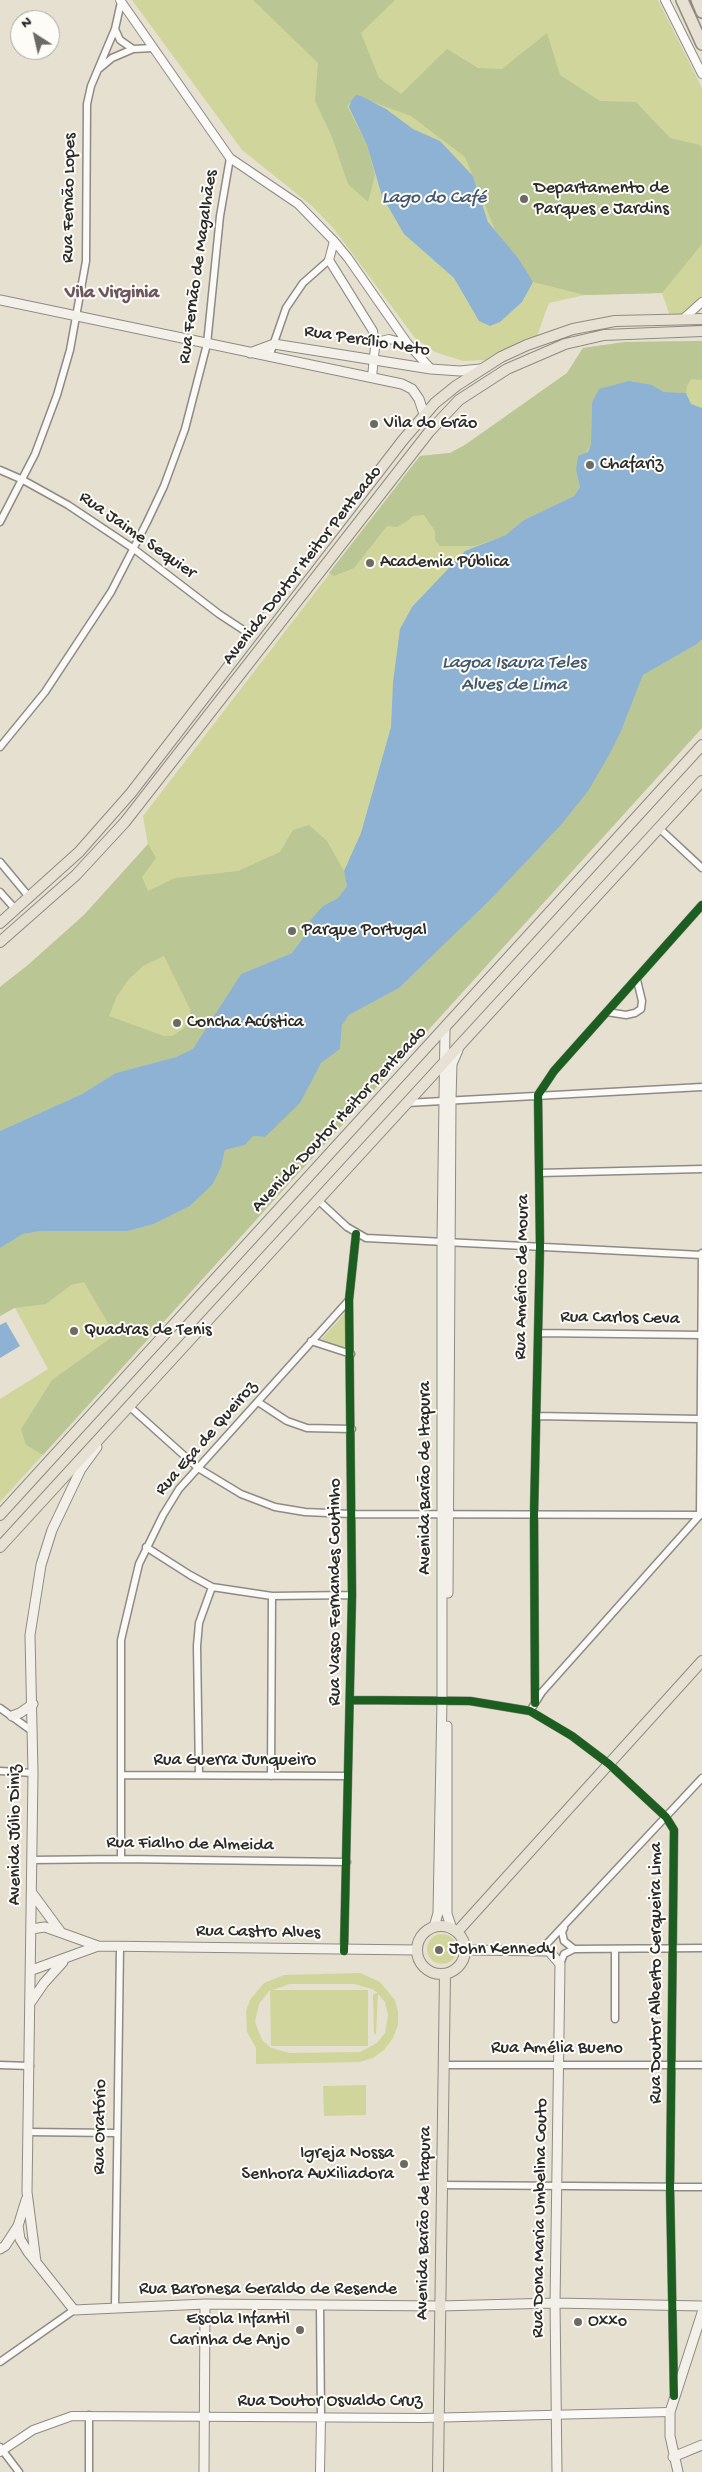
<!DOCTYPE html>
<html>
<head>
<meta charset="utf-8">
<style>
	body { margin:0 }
	#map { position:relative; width:702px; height:2472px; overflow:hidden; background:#e5e0d0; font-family:"Gochi Hand",sans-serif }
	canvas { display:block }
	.north { position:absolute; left:10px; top:10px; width:50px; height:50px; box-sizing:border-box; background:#fdfcf7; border:1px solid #a9a8a5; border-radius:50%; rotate:325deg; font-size:14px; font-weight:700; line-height:20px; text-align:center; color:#2b2b2b }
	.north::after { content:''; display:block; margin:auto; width:18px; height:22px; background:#6c6a65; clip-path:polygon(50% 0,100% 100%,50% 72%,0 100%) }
</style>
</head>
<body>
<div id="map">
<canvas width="702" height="2472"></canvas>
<div class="north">N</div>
</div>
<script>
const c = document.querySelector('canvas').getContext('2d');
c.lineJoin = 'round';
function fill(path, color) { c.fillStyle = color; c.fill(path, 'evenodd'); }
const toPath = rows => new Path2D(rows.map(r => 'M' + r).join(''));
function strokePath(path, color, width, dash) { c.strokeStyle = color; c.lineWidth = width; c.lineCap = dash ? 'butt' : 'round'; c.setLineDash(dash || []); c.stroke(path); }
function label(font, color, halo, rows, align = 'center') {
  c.font = font + ' "Gochi Hand",sans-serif'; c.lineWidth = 4; c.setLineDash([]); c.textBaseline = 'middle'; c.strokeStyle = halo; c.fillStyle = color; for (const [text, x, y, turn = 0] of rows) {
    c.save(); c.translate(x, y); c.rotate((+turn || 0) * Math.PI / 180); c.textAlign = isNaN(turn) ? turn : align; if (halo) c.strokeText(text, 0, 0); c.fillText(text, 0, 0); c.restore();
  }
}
fill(toPath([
	[132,0,658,0,702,88,702,298,682,316,670,316,662,293,585,295,549,303,537,336,485,360,463,361,435,352,415,338,334,229,312,206,242,150],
	[702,341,702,728,0,1502,0,1399,48,1369,15,1308,0,1316,0,987,28,965,84,915,148,845,143,816,420,456,450,453,465,445,567,373,583,348,625,342],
	[345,1313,346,1349,319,1342],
	'427 1949a15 15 0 1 1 30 0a15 15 0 1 1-30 0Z',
	[360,1973,380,1982,395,2000,398,2011,398,2025,393,2038,384,2050,373,2058,360,2062,256,2064,256,2048,247,2032,246,2011,250,2000,264,1983,284,1975],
	[290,1984,354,1984,372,1989,378,1993,373,1994,374,2034,376,2034,378,1994,385,2002,388,2015,385,2033,377,2043,360,2052,290,2053,271,2048,262,2040,255,2022,259,2004,270,1990,271,2046,368,2046,368,1990,272,1990],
	[366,2085,366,2115,324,2116,323,2086]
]), '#d0d69b');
fill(toPath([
	[253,0,395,0,361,33,379,78,401,94,447,49,478,68,502,69,547,33,560,75,600,101,636,102,670,138,700,145,702,149,702,244,662,293,585,295,533,282,495,230,465,157,411,116,356,96,347,106,367,145,375,175,368,202,348,184,332,137,315,101,318,63],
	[702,341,702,380,691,379,687,386,686,393,664,392,652,385,592,403,591,444,576,470,580,487,574,496,524,520,507,535,475,546,440,546,435,540,435,531,424,515,413,516,406,522,397,527,387,526,354,568,334,576,329,573,420,456,450,453,465,445,567,373,583,348,625,342],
	[702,639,702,728,43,1455,26,1445,21,1429,52,1380,115,1335,84,1282,71,1285,46,1304,14,1308,0,1316,0,1248,23,1234,41,1231,128,1231,154,1224,190,1206,213,1184,221,1167,225,1150,245,1145,253,1136,265,1137,321,1063,340,1049,342,1025,349,1015,399,988,490,900,560,826,621,731,643,675,697,644],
	[309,825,327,841,344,871,347,886,338,898,323,906,292,953,241,974,194,1049,176,1057,116,1073,82,1094,0,1131,0,987,28,965,84,915,148,844,156,858,142,877,148,891,175,878,238,871,280,852,293,830],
	[164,956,190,1009,191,1017,183,1029,172,1036,164,1036,109,1016,117,996,129,979,143,966]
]), '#bac694');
fill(toPath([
	[356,95,361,96,386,109,413,129,440,141,473,176,488,222,518,258,533,282,522,302,500,322,490,326,479,321,454,278,404,234,382,196,367,145,349,107,351,101],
	[629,381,652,385,664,392,686,393,691,404,702,408,702,639,697,644,643,675,621,731,609,755,588,791,560,826,490,900,399,988,349,1015,342,1025,340,1049,321,1063,300,1103,265,1137,253,1136,245,1145,225,1150,221,1167,213,1184,190,1206,154,1224,128,1231,41,1231,23,1234,0,1248,0,1131,82,1094,116,1073,176,1057,193,1049,241,974,292,953,304,936,305,927,323,906,338,898,347,886,344,871,361,833,391,727,393,682,400,629,412,607,465,551,506,535,524,520,574,496,580,487,576,470,578,456,588,452,591,444,592,403,599,389],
	[6,1322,20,1346,0,1358,0,1325]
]), '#8eb2d4');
const minor = toPath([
	[121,2,115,29,120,40,133,49,153,48],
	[100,68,112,58,133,49],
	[269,357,286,308,303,283,329,260],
	[0,470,23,480,68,505,134,549,219,614,251,635],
	[0,522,35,454,57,395,70,350,86,261,87,104,91,86,115,29],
	[0,747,45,692,111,592,147,522,164,486,185,429,207,344,220,216,230,158],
	[659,828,702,868],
	[0,862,30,898],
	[0,892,16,910],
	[607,1012,626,1015,635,1013,641,1009,642,1001,637,980],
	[406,1103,702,1087],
	[539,1173,702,1169],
	[319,1201,347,1227,366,1238,702,1255],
	[538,1333,701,1335],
	[311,1341,351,1354],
	[258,1402,287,1421,307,1428,352,1429],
	[130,1407,198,1468,241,1494,275,1507,305,1512,351,1514,702,1515],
	[536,1416,700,1419],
	[146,1547,190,1575,212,1587,272,1596,352,1595],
	[350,1700,470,1701,530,1711,572,1736,609,1764,666,1817,674,1830,670,2187,674,2395],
	[535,1703,534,1514,540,1246,538,1095,554,1071,702,905],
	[0,1708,32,1731],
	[530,1711,542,1692,700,1515,702,1253],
	[0,1771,33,1773],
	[121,1775,348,1776],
	[199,1775,197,1646,199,1623,212,1587],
	[271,1776,272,1596],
	[121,1859,121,1640,139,1564,163,1515,179,1489,349,1300],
	[32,1860,121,1859,347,1862],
	[564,1928,562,1932,564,1941,574,1949],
	[344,1951,352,1595,349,1300,356,1234],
	[540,1951,702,1778],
	[560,1964,564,1954,574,1949,702,1948],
	[615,2019,615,1949],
	[0,2065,30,2066],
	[443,2065,702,2065],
	[28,2132,115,2133],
	[441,2185,702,2187],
	[320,2305,321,2418],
	[115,2307,120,1947],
	[0,2362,74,2310],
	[0,2447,19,2472],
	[89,2472,89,2415]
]);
const tertiary = toPath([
	[120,0,230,158,298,204,334,241,348,258,408,344,431,369],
	[665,0,702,74],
	[334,241,329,260,373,331,375,347,372,377],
	[683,319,702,302],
	[375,347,381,341,389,339,408,344],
	[0,2452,33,2430,72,2416,422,2418,670,2412],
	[320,2472,321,2418]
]);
const secondary = toPath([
	[0,300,402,384,412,389,419,399,424,414],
	[250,353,274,344,431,369,460,371,480,369],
	[448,1593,451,1100,452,1064,458,1050],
	[12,1716,20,1713,33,1704],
	[447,1726,447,1914,452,1929],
	[32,1893,60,1931],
	[434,1927,438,1913,442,1700,442,1241,445,1028],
	[31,1929,45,1927,98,1946,417,1950],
	[465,1950,549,1951,560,1964,555,2303,557,2472],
	[32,1970,98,1946],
	[31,2002,44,1983,63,1962],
	[18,2226,20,2239,28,2252,74,2310,205,2304,440,2306,555,2303,702,2306],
	[0,2249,5,2246,18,2226,26,2200],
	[36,2262,27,2192,33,1773,30,1635,41,1565,52,1530,81,1469,97,1447],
	[673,2457,702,2445],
	[204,2472,205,2304],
	[678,2472,670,2436,670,2412,702,2313]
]);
const primary = toPath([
	[0,923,79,852,131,793,403,440,435,403,456,386,501,357,527,345,573,329,615,321,702,319],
	[0,942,76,875,125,822,429,432,459,400,507,369,565,344,604,335,702,331],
	[0,1515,702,745],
	[0,1547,702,781],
	'417 1950a24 24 0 1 1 48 0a24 24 0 1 1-48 0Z',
	[457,1932,702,1661],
	[438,2472,445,1974]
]);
const trunk = toPath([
	[682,0,702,44],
	[697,0,702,12]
]);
strokePath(minor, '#8e8b83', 9);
strokePath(tertiary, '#8e8b83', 10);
strokePath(secondary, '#8e8b83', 11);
strokePath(primary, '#8e8b83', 12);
strokePath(trunk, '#8e8b83', 14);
strokePath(minor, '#fbfaf8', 6);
strokePath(tertiary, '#fbfaf8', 8);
strokePath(secondary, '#f3f0ea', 9);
strokePath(primary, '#e7e1d4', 10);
strokePath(trunk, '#e7e1d4', 11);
strokePath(toPath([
	[350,1700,470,1701,530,1711,572,1736,609,1764,666,1817,674,1830,670,2187,674,2396],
	[535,1703,534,1514,540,1246,538,1095,554,1071,702,905],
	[344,1951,352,1595,349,1300,356,1234]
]), '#1b5e20', 8);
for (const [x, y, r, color] of [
	[524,199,5,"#6c6a65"],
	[374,424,5,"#6c6a65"],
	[590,465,5,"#6c6a65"],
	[370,563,5,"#6c6a65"],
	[292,931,5,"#6c6a65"],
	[177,1023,5,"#6c6a65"],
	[74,1331,5,"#6c6a65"],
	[439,1950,5,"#6c6a65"],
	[404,2164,5,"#6c6a65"],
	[578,2322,5,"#6c6a65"],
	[300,2330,5,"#6c6a65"]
]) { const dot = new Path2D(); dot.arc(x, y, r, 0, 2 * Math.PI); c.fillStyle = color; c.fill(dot); strokePath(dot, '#fdfcf7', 2); }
label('18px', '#2b2b2b', '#fdfcf7', [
	["Departamento de",534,189],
	["Parques e Jardins",534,210],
	["Vila do Grão",384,424],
	["Chafariz",600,465],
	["Academia Pública",380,563],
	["Parque Portugal",302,931],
	["Concha Acústica",187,1023],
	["Quadras de Tenis",84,1331],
	["John Kennedy",449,1950],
	["Igreja Nossa",394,2154,"right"],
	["Senhora Auxiliadora",394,2175,"right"],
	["Escola Infantil",290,2320,"right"],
	["Carinha de Anjo",290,2341,"right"],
	["Oxxo",588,2322]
], 'left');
label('18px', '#2b2b2b', '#fdfcf7', [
	["Rua Fernão Lopes",70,198,-89],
	["Rua Fernão de Magalhães",199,267,-82],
	["Rua Percílio Neto",367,342,9],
	["Rua Jaime Sequier",137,536,35],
	["Avenida Doutor Heitor Penteado",303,566,-52],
	["Avenida Doutor Heitor Penteado",340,1120,-47],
	["Rua Américo de Moura",523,1277,-89],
	["Rua Carlos Ceva",620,1319,1],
	["Rua Eça de Queiroz",207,1439,-49],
	["Avenida Barão de Itapura",426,1478,-90],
	["Rua Vasco Fernandes Coutinho",336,1592,-90],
	["Rua Guerra Junqueiro",235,1761],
	["Avenida Júlio Diniz",16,1835,-90],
	["Rua Fialho de Almeida",190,1845,1],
	["Rua Castro Alves",258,1933,1],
	["Rua Doutor Alberto Cerqueira Lima",657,1973,-90],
	["Rua Amélia Bueno",557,2049],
	["Rua Oratório",101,2127,-89],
	["Rua Dona Maria Umbelina Couto",541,2218,-89],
	["Avenida Barão de Itapura",425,2223,-89],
	["Rua Baronesa Geraldo de Resende",268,2290],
	["Rua Doutor Osvaldo Cruz",330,2402]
]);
label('italic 19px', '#43596f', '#fdfcf7', [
	["Lago do Café",434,199],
	["Lagoa Isaura Teles",514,664],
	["Alves de Lima",514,686]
]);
label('bold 19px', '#6d565e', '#fdfcf7', [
	["Vila Virginia",112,294]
]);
</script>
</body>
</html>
